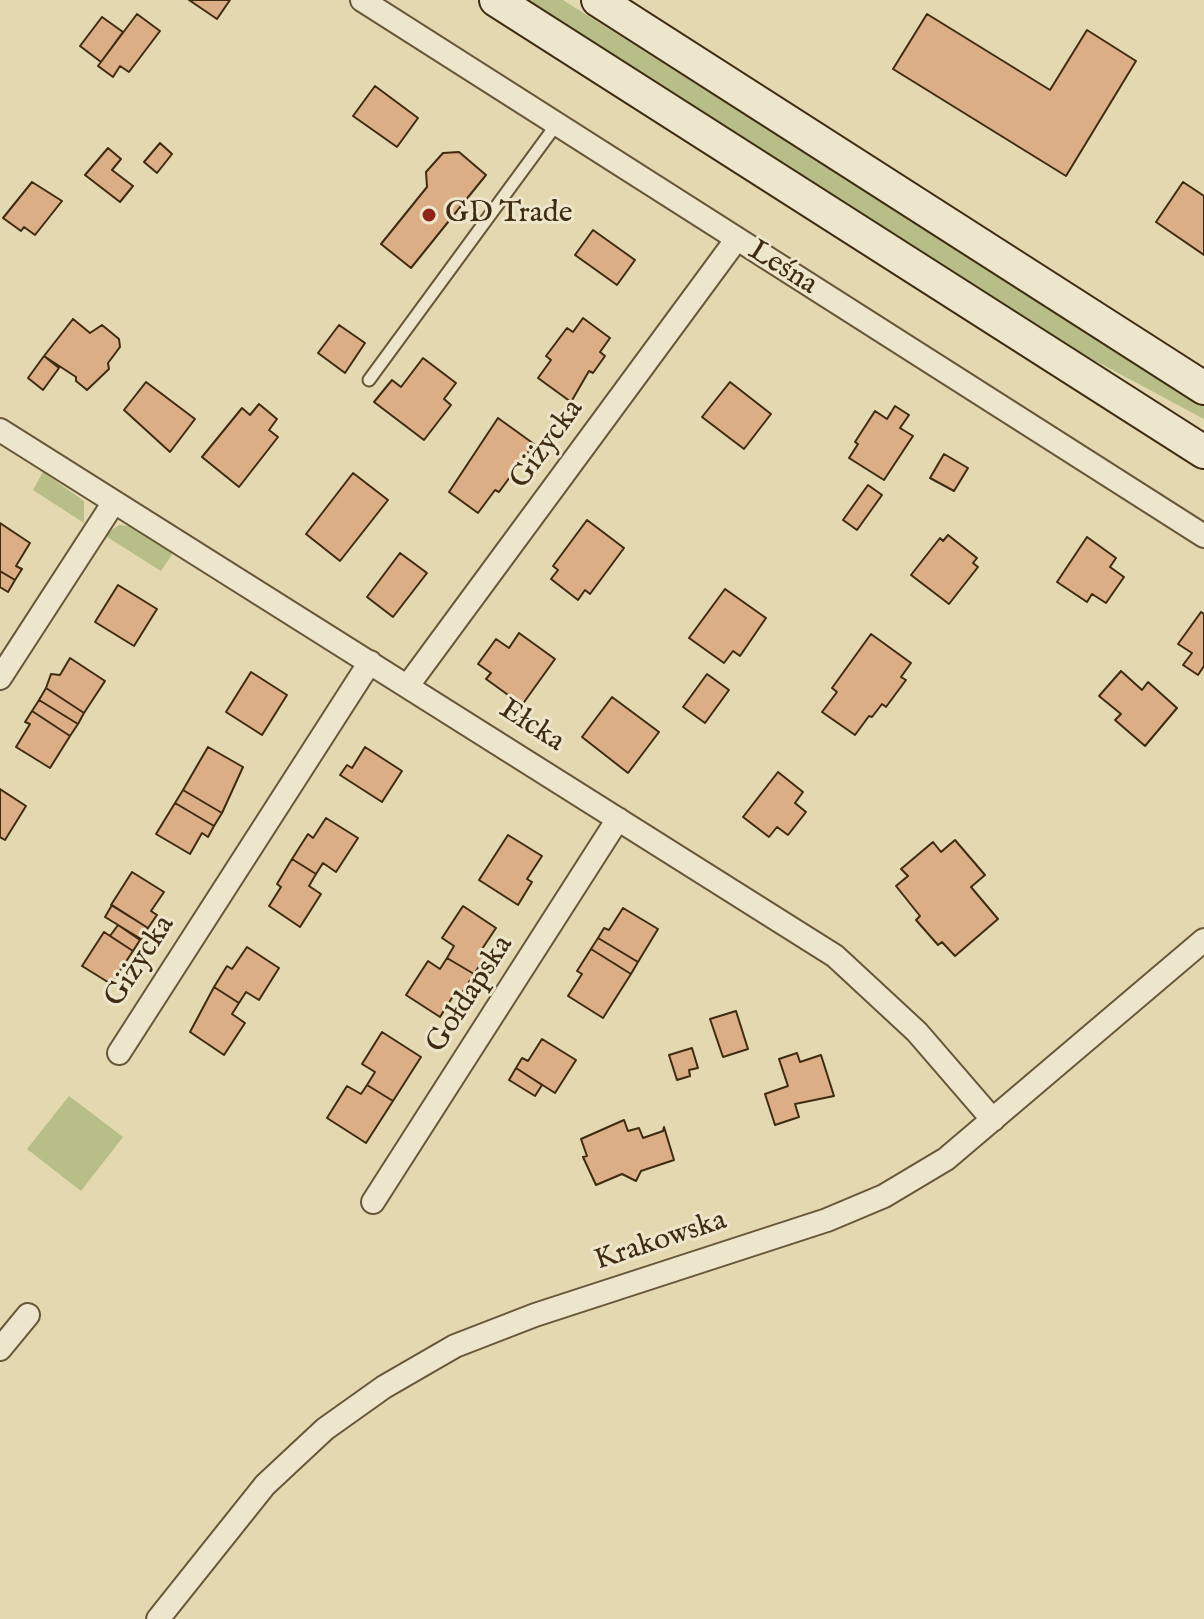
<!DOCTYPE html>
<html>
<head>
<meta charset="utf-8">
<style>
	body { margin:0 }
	canvas { display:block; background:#e4d8b0 }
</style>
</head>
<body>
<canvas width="1204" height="1619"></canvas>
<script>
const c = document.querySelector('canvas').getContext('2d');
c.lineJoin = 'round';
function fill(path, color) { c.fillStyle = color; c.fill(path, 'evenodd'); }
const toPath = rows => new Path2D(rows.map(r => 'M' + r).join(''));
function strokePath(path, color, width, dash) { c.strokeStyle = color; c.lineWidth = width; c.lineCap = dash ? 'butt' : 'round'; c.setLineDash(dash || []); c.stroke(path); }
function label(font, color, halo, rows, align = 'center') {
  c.font = font + ' "IM FELL English",serif'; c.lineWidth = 6; c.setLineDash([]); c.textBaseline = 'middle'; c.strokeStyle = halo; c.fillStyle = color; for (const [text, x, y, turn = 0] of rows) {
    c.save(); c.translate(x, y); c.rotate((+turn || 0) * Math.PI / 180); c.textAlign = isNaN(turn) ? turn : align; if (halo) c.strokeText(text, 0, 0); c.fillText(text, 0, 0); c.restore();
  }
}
fill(toPath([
	[521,0,563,0,1204,406,1204,419,1034,328],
	[43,472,84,501,84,523,33,490],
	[119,525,129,526,173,553,161,571,104,535],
	[69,1096,123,1137,81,1191,27,1149]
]), '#b7be88');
const building = toPath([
	[189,0,230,0,217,19,189,0],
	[137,14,160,31,129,72,120,66,113,77,98,66,137,14],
	[927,14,1050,90,1087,30,1136,61,1066,176,893,69,927,14],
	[102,17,123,32,101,62,80,46,102,17],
	[375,86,418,118,397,147,353,116,375,86],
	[160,143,172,154,157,173,144,162,160,143],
	[108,148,121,159,112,170,133,186,120,202,85,175,108,148],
	[459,152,486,175,411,268,381,244,427,187,426,172,443,153,459,152],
	[32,182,62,201,35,235,24,227,21,231,3,218,32,182],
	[1183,182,1204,196,1204,255,1156,222,1183,182],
	[593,230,635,260,617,285,575,255,593,230],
	[583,318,610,338,600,352,605,356,593,373,589,371,571,402,538,378,551,360,546,356,567,328,573,332,583,318],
	[73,319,90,333,102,325,119,339,120,347,108,363,109,369,87,390,76,381,76,377,44,356,73,319],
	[339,325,365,343,345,373,318,353,339,325],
	[44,356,59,368,43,390,28,378,44,356],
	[423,358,456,383,444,399,451,405,424,440,374,402,392,380,401,387,423,358],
	[146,382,195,419,170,452,124,410,146,382],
	[730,382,771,414,744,449,702,417,730,382],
	[259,404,277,419,269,430,278,437,239,487,202,457,242,408,250,415,259,404],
	[895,406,909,415,900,428,913,436,884,480,849,458,858,444,855,442,875,411,887,419,895,406],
	[498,418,534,444,499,492,495,490,478,513,449,492,498,418],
	[944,454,968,468,954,491,930,478,944,454],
	[353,473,388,500,340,561,306,534,353,473],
	[868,485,882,495,857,530,843,520,868,485],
	[587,520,624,548,590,594,585,590,578,600,551,579,558,570,553,566,587,520],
	[0,523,30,543,16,566,22,569,15,580,0,571,0,523],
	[948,535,977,558,973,563,978,567,949,604,911,575,940,538,943,541,948,535],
	[1087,537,1116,558,1110,567,1124,577,1106,603,1092,594,1087,602,1057,582,1087,537],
	[400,553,427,573,393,617,367,597,400,553],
	[0,571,15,580,8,592,0,587,0,571],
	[118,585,157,609,134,646,95,622,118,585],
	[725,589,766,618,740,656,733,651,724,663,689,638,725,589],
	[1201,612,1204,614,1204,666,1198,675,1183,665,1192,653,1178,644,1201,612],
	[519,633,555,659,522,705,486,679,491,673,478,664,496,639,509,648,519,633],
	[871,634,911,663,901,677,906,680,886,707,882,704,872,717,869,716,855,735,822,712,837,692,832,688,871,634],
	[70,658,105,681,84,713,46,688,51,674,60,675,70,658],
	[1121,671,1142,690,1148,682,1177,708,1145,746,1115,720,1121,714,1099,696,1121,671],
	[251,672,287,695,262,735,226,712,251,672],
	[707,674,729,690,705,723,683,707,707,674],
	[46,688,84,713,78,724,39,700,46,688],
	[612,697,659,732,628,773,582,737,612,697],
	[39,700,78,724,70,736,32,711,39,700],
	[32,711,70,736,50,768,16,747,30,724,25,722,32,711],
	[208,747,243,767,222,813,183,790,208,747],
	[365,747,402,771,382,802,340,775,347,765,352,768,365,747],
	[778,772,803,792,795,803,806,812,788,835,777,827,769,837,743,817,778,772],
	[0,789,26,806,5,840,0,837,0,789],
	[183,790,222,813,214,826,175,803,183,790],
	[175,803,214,826,208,837,202,833,190,854,156,834,175,803],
	[326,818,358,838,336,872,323,863,316,874,292,859,308,834,313,838,326,818],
	[508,835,542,856,527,879,532,882,518,905,479,880,508,835],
	[955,840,985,875,971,887,998,919,955,956,942,942,938,945,916,920,920,916,896,886,908,876,901,869,933,842,941,852,955,840],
	[292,859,316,874,309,886,321,894,300,927,269,906,281,887,277,884,292,859],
	[132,872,164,892,151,911,157,915,148,928,111,905,132,872],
	[112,905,148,928,141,939,105,917,112,905],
	[463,906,496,928,482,949,488,953,474,974,447,958,454,946,442,938,463,906],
	[623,908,658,929,638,962,598,938,604,928,609,930,623,908],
	[118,925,140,940,133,951,110,936,118,925],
	[104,932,133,951,111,984,82,966,104,932],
	[598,938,638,962,631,974,591,949,598,938],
	[247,947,279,968,259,1000,246,992,239,1003,214,987,227,966,232,969,247,947],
	[591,949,631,974,603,1018,568,996,582,974,577,971,591,949],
	[447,958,474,974,460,996,455,993,440,1017,406,995,428,961,440,969,447,958],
	[214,987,239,1003,232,1014,245,1023,224,1055,190,1032,214,987],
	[736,1011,748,1049,723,1057,710,1019,736,1011],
	[382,1032,421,1057,393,1101,367,1085,375,1072,362,1064,382,1032],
	[542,1039,576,1060,555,1093,516,1068,522,1058,528,1061,542,1039],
	[692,1048,698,1068,689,1070,690,1076,677,1080,669,1055,692,1048],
	[797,1053,800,1062,821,1055,834,1096,795,1104,799,1117,775,1125,765,1094,788,1086,779,1059,797,1053],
	[516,1068,542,1085,535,1096,509,1080,516,1068],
	[367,1085,393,1101,366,1143,327,1118,347,1086,361,1094,367,1085],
	[624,1120,628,1131,639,1128,643,1138,663,1131,664,1127,674,1160,641,1171,636,1181,622,1174,596,1185,583,1157,587,1156,581,1139,624,1120]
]);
fill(building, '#dcae86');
strokePath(building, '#3e2b11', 2);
const service = toPath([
	[369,380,556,125]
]);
const minor = toPath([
	[362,0,1204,536],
	[0,430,835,956,917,1032,993,1120],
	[0,678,114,502],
	[409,684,736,240],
	[119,1053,370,662],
	[373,1202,618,819],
	[0,1349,28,1315],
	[158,1619,265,1485,325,1429,384,1387,455,1346,535,1315,827,1220,884,1196,946,1159,1204,940]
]);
const secondary = toPath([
	[496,0,1204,452],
	[598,0,1204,388]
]);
strokePath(service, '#685639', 15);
strokePath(minor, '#685639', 26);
strokePath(secondary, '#3e2b11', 36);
strokePath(service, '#ede6cc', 11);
strokePath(minor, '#ede6cc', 22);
strokePath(secondary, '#ede6cc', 32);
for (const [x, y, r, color] of [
	[429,215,8,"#8f2418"]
]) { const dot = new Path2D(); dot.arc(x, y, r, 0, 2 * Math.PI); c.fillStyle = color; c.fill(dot); strokePath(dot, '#ede6cc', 3); }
label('30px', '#3e2b11', '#ede6cc', [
	["GD Trade",445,215]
], 'left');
label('30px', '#3e2b11', '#ede6cc', [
	["Leśna",782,269,32],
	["Giżycka",548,445,-54],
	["Ełcka",531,727,33],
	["Giżycka",141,962,-57],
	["Gołdapska",471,995,-57],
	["Krakowska",661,1242,-18]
]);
</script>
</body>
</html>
